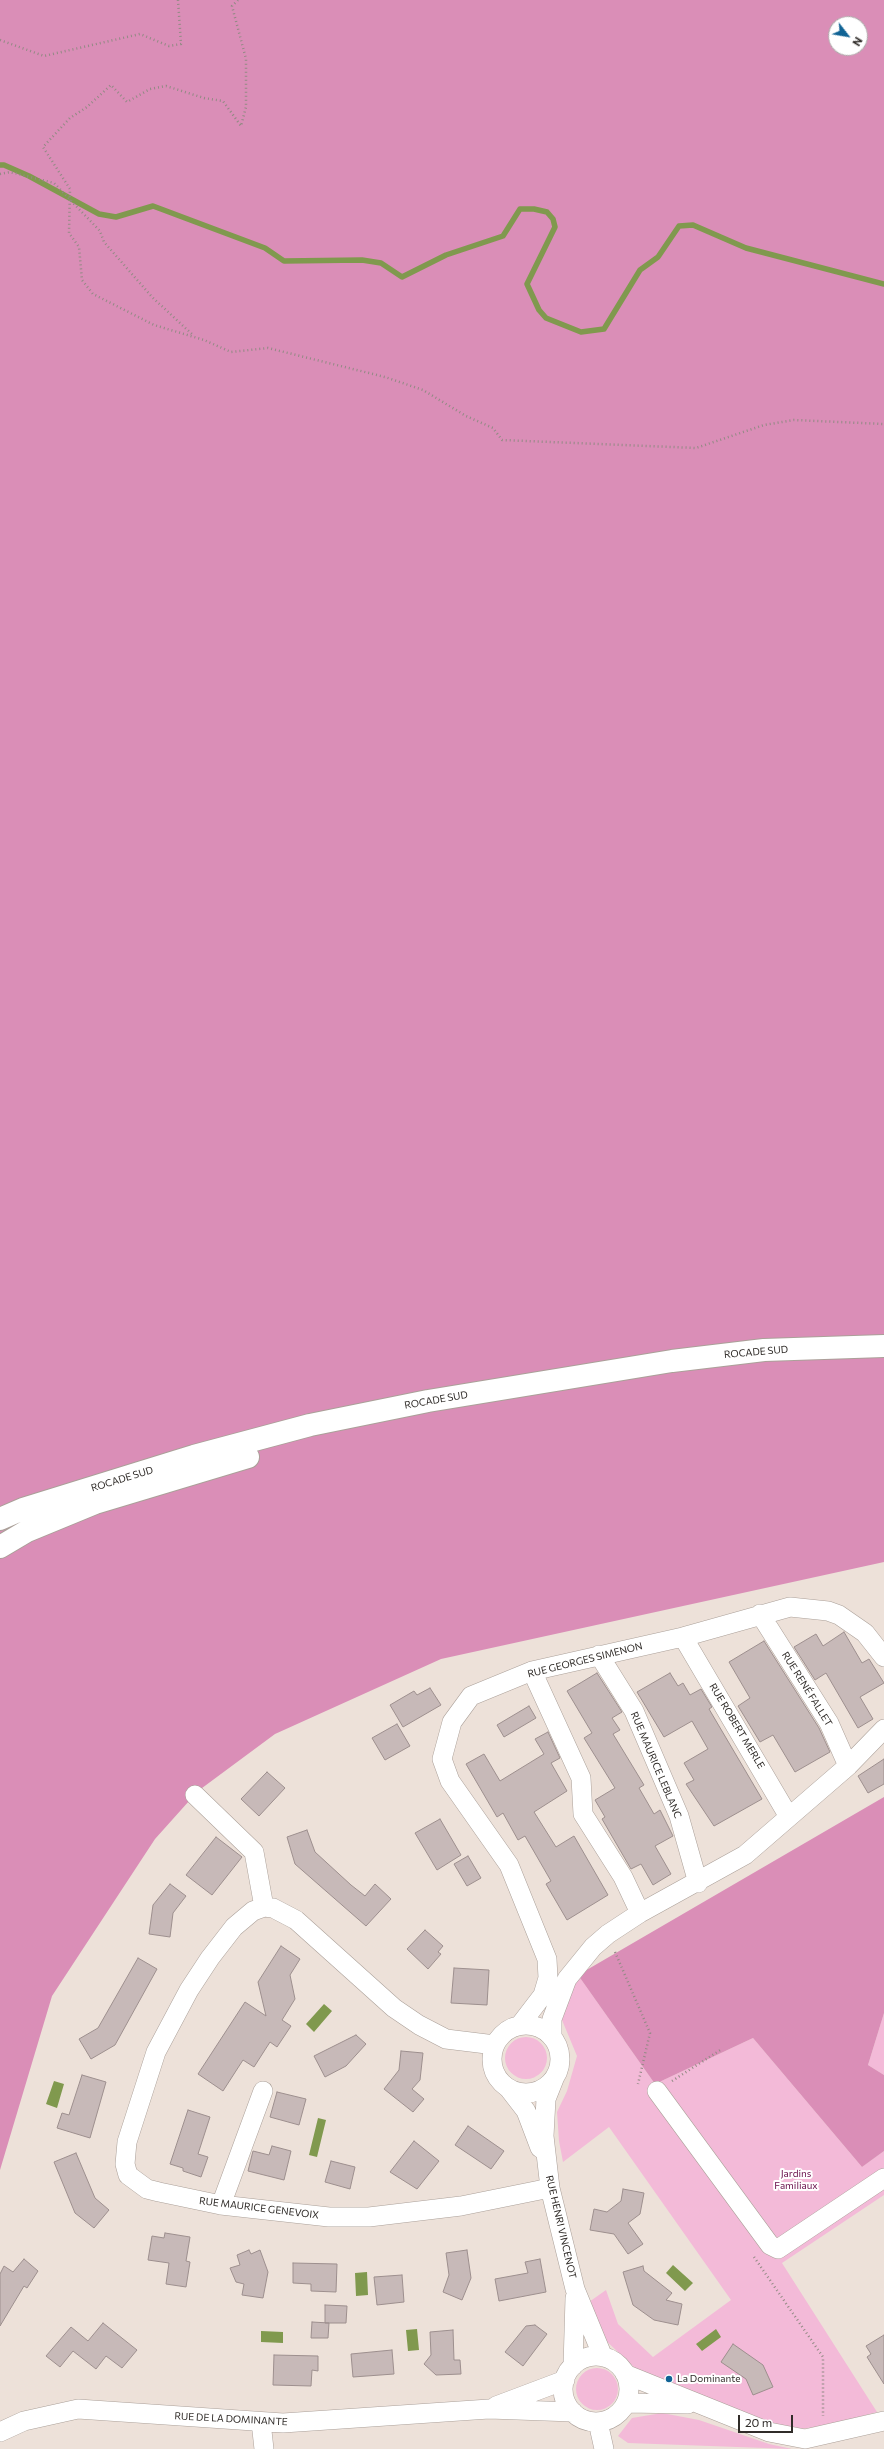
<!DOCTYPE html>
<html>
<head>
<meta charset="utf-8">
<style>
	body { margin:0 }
	#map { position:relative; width:884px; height:2449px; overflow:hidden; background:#ede1d9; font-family:Commissioner,sans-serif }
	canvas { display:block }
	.north { position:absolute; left:828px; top:16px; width:40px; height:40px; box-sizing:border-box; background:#fff; border:1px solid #acaba9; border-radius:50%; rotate:121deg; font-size:11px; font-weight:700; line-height:16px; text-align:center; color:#302c29 }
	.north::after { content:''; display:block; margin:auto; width:14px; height:18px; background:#106395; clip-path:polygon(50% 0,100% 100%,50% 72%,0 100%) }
	.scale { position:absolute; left:738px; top:2415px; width:55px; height:18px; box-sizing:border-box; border:2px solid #302c29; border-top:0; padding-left:5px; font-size:12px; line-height:14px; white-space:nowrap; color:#302c29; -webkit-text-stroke:3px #fff; paint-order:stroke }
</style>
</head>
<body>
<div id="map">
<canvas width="884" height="2449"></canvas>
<div class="north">N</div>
<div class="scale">20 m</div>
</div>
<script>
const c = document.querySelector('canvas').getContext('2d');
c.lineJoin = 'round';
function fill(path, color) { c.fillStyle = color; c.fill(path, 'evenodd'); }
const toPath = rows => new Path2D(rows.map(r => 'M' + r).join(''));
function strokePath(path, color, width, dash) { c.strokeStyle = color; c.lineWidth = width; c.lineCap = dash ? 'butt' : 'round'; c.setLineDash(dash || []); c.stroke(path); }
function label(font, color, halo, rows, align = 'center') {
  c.font = font + ' Commissioner,sans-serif'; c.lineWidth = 4; c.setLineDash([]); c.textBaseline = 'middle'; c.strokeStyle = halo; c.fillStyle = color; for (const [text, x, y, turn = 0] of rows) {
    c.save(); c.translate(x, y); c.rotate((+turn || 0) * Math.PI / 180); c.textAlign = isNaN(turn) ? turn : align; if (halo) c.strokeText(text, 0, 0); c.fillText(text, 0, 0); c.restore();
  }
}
fill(toPath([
	[578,1975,655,2084,753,2038,862,2167,884,2151,884,2195,782,2263,877,2412,829,2425,800,2429,764,2422,636,2369,601,2336,589,2302,606,2290,618,2324,653,2357,731,2300,609,2127,563,2162,559,2141,557,2112,567,2091,577,2056,562,2020],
	[884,2013,884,2075,868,2065],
	'505 2058a21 21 0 1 1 42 0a21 21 0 1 1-42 0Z',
	'576 2389a21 21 0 1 1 42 0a21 21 0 1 1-42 0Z',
	[662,2413,699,2420,769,2444,792,2449,628,2443,618,2436,632,2418]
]), '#f3bad8');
fill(toPath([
	[0,0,884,0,884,1562,441,1659,275,1734,198,1791,155,1839,52,1996,0,2170],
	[836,24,860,24,860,48,836,48],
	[884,1797,884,2013,868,2065,884,2075,884,2151,862,2167,753,2038,655,2084,578,1975]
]), '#da8eb7');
fill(toPath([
	[324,2004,332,2011,314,2032,306,2024],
	[54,2081,64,2084,57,2108,46,2104],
	[318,2118,326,2120,317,2157,309,2155],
	[673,2265,693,2283,685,2291,666,2273],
	[367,2272,368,2295,356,2296,355,2273],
	[417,2329,419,2350,408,2351,406,2330],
	[716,2329,721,2337,702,2351,696,2344],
	[261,2331,283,2332,283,2343,261,2342]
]), '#80994e');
strokePath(toPath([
	[0,165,4,165,29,176,99,214,116,217,153,206,265,248,284,261,362,260,381,263,402,277,446,255,503,236,520,209,534,209,547,212,553,219,555,227,527,284,539,310,546,318,581,332,604,329,640,270,658,257,679,226,693,225,746,248,884,284]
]), '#80994e', 5.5);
const building = toPath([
	[844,1632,862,1663,869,1659,884,1683,860,1697,873,1719,858,1728,826,1673,815,1680,794,1647,816,1634,823,1646,844,1632],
	[764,1641,819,1728,830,1752,795,1772,773,1735,760,1742,738,1706,750,1698,729,1662,764,1641],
	[597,1673,622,1712,612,1718,620,1730,613,1734,644,1785,639,1788,654,1814,660,1810,673,1836,655,1846,671,1874,653,1885,641,1864,631,1869,602,1819,605,1817,595,1800,615,1788,584,1738,592,1733,567,1691,597,1673],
	[670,1673,678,1686,683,1683,690,1695,701,1689,712,1707,709,1709,762,1799,714,1826,686,1784,694,1780,684,1763,708,1749,692,1721,664,1737,637,1692,670,1673],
	[430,1688,441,1705,403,1727,390,1705,414,1691,417,1695,430,1688],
	[529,1706,536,1718,504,1737,497,1725,529,1706],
	[397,1724,410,1746,385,1760,372,1738,397,1724],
	[548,1732,560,1758,551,1763,567,1791,534,1812,556,1847,574,1836,608,1895,567,1920,546,1884,551,1881,525,1836,518,1840,503,1813,497,1817,466,1764,484,1754,500,1781,544,1754,535,1739,548,1732],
	[884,1759,884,1784,868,1793,858,1776,884,1759],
	[267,1772,285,1788,259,1816,241,1799,267,1772],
	[440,1819,461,1855,437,1870,415,1833,440,1819],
	[307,1830,315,1852,351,1885,365,1896,375,1884,391,1899,366,1926,295,1864,287,1837,307,1830],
	[216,1837,242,1857,212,1895,186,1875,216,1837],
	[468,1856,481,1878,467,1886,454,1864,468,1856],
	[170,1884,186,1896,173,1913,170,1937,149,1934,153,1905,170,1884],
	[425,1930,443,1946,438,1952,441,1954,428,1969,407,1949,425,1930],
	[281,1946,300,1959,290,1975,295,1999,282,2020,291,2026,277,2047,270,2042,254,2067,243,2060,223,2091,198,2074,245,2002,266,2016,258,1982,281,1946],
	[138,1958,157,1969,115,2045,91,2059,79,2039,98,2028,138,1958],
	[454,1968,489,1970,487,2005,451,2003,454,1968],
	[356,2035,366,2044,346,2066,325,2077,314,2056,356,2035],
	[401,2051,423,2053,420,2080,412,2089,424,2099,413,2112,384,2089,399,2070,401,2051],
	[82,2075,106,2082,90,2138,57,2128,62,2113,69,2115,82,2075],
	[277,2092,306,2099,299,2125,270,2117,277,2092],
	[188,2110,210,2117,198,2154,208,2157,201,2177,183,2171,183,2168,170,2164,188,2110],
	[468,2126,504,2151,491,2169,455,2145,468,2126],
	[414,2141,439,2161,417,2189,390,2172,414,2141],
	[272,2146,291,2151,284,2180,248,2171,253,2151,269,2155,272,2146],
	[76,2153,95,2198,109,2210,94,2228,75,2213,54,2162,76,2153],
	[331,2161,355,2167,350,2189,325,2182,331,2161],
	[623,2189,644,2193,640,2214,628,2223,643,2244,628,2254,614,2234,590,2230,594,2209,607,2212,621,2201,623,2189],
	[165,2233,190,2237,186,2261,190,2262,186,2287,166,2284,169,2263,148,2260,152,2236,164,2238,165,2233],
	[249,2250,251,2254,260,2250,268,2272,263,2298,242,2295,244,2284,236,2282,230,2268,240,2265,237,2255,249,2250],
	[467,2250,471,2278,462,2300,443,2292,449,2275,446,2253,467,2250],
	[24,2259,38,2271,27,2288,24,2286,0,2326,0,2274,4,2266,13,2272,24,2259],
	[540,2259,546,2292,499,2301,495,2279,528,2273,525,2262,540,2259],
	[293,2263,337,2264,336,2292,311,2291,311,2284,293,2283,293,2263],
	[643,2266,644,2271,672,2293,666,2300,682,2304,678,2325,654,2320,633,2305,623,2272,643,2266],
	[402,2275,404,2302,377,2305,374,2277,402,2275],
	[325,2305,347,2306,346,2323,325,2323,325,2305],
	[312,2322,329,2323,328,2338,311,2338,312,2322],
	[103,2323,137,2350,122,2368,106,2356,96,2369,73,2351,60,2367,46,2356,71,2327,88,2341,103,2323],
	[535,2325,547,2334,523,2366,505,2352,526,2326,535,2325],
	[453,2330,454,2360,460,2360,461,2374,436,2375,424,2364,431,2355,430,2332,453,2330],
	[884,2335,884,2384,867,2357,871,2354,866,2346,884,2335],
	[733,2344,763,2365,773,2387,753,2395,746,2379,721,2362,733,2344],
	[392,2350,394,2374,353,2377,351,2354,392,2350],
	[274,2355,318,2356,318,2371,312,2370,311,2386,273,2385,274,2355]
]);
fill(building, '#c7b9b8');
strokePath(building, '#9d8f8e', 1);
const minor = toPath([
	[760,1614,829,1723,848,1766],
	[683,1637,789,1817],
	[599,1655,634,1711,679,1816,698,1883],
	[532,1671,581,1778,583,1814,623,1877,640,1913],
	[195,1795,254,1852,264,1907],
	'492 2059a34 34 0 1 1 68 0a34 34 0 1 1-68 0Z',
	[520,2025,543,1995,548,1978,547,1959,509,1865,450,1781,442,1759,452,1722,471,1696,532,1671,683,1637,790,1607,828,1611,839,1615,865,1633,884,1657],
	[552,2036,552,2019,567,1979,593,1947,608,1934,640,1913,745,1855,848,1766,884,1729],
	[495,2045,446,2039,419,2025,394,2008,296,1920,273,1908,264,1907,253,1911,234,1927,210,1958,189,1990,156,2052,127,2142,125,2164,128,2175,147,2189,159,2192,221,2205,329,2217,369,2217,461,2206,550,2188],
	[554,2079,546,2099,544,2136,550,2188,575,2289,603,2357],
	[509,2089,526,2111,540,2148],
	[657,2091,770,2245,778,2249,884,2178],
	[221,2205,263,2091],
	'563 2389a33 33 0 1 1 66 0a33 33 0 1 1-66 0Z',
	[573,2366,575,2298],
	[625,2374,769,2432,805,2439,884,2421],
	[626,2403,688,2404],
	[496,2406,565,2380],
	[261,2422,264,2449],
	[598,2422,604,2449],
	[0,2432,24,2421,78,2409,283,2423,489,2409,573,2412]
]);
const major = toPath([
	[0,1519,23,1509,194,1456,310,1425,428,1401,672,1361,764,1350,884,1346],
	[0,1547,27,1531,95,1503,248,1457]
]);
strokePath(minor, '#aba099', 20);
strokePath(major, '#aba099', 24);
strokePath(toPath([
	[238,0,232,6,246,59,246,107,241,126,223,101,204,98,166,86,150,89,127,102,111,85,87,107,70,118,43,147,70,189,69,233,79,247,82,280,93,294,154,325,204,340,231,352,268,348,385,377,423,390,466,416,493,428,502,440,696,448,764,425,794,420,884,424],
	[0,40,44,56,140,34,169,46,181,44,178,0],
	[0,174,10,172,54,183,100,231,104,242,152,297,194,336],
	[615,1952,650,2033,638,2084],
	[672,2081,722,2049],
	[754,2257,823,2357,823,2416]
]), '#928a84', 2.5, [1, 3]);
strokePath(minor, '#fff', 19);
strokePath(major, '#fff', 22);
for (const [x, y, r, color] of [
	[669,2379,4,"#106395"]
]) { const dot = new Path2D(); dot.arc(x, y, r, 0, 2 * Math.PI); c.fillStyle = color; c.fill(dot); strokePath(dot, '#fff', 1.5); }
label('10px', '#302c29', '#fff', [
	["ROCADE SUD",756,1352,-5],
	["ROCADE SUD",436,1400,-10],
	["ROCADE SUD",122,1479,-17],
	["RUE GEORGES SIMENON",585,1660,-14],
	["RUE RENÉ FALLET",807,1689,58],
	["RUE ROBERT MERLE",737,1726,59],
	["RUE MAURICE LEBLANC",656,1765,67],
	["RUE MAURICE GENEVOIX",259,2208,7],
	["RUE HENRI VINCENOT",561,2227,77],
	["RUE DE LA DOMINANTE",231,2419,3]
]);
label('10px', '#670d49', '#fff', [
	["Jardins",796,2174],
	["Familiaux",796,2186]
]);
label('10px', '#302c29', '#fff', [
	["La Dominante",677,2379]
], 'left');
</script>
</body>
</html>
